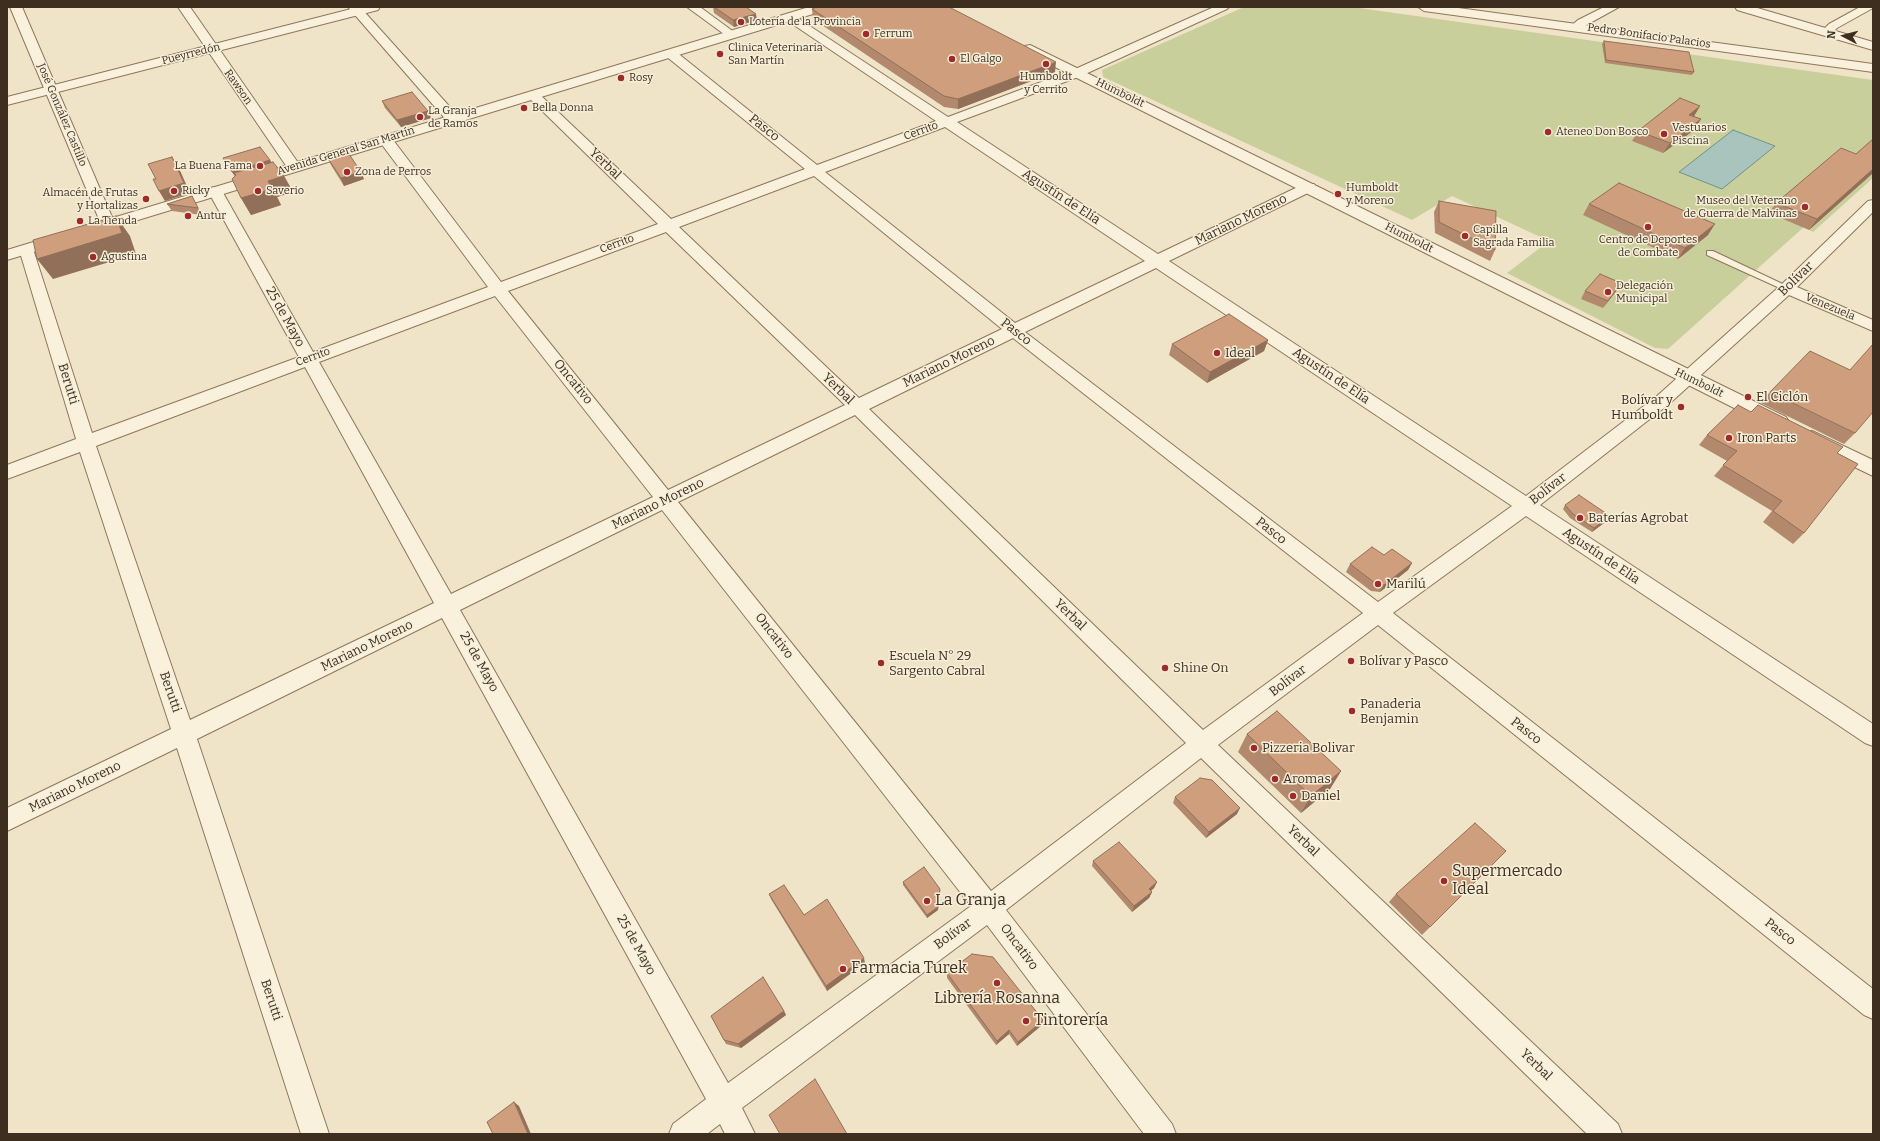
<!DOCTYPE html>
<html>
<head>
<meta charset="utf-8">
<style>
	body { margin:0 }
	#map { position:relative; width:1880px; height:1141px; overflow:hidden; background:#f0e4c8; font-family:Bitter,serif }
	canvas { display:block }
	.frame { position:absolute; inset:0; border:8px solid #3d2e20; pointer-events:none }
	.north { position:absolute; left:1824px; top:16px; width:40px; height:40px; -webkit-text-stroke:3px #f7eed8; paint-order:stroke; rotate:276deg; font-size:11px; font-weight:700; line-height:16px; text-align:center; color:#3d2e20 }
	.north::after { content:''; display:block; margin:auto; width:14px; height:18px; background:#3d2e20; clip-path:polygon(50% 0,100% 100%,50% 72%,0 100%) }
</style>
</head>
<body>
<div id="map">
<canvas width="1880" height="1141"></canvas>
<div class="frame"></div>
<div class="north">N</div>
</div>
<script>
const c = document.querySelector('canvas').getContext('2d');
c.lineJoin = 'round';
function fill(path, color) { c.fillStyle = color; c.fill(path, 'evenodd'); }
const toPath = rows => new Path2D(rows.map(r => 'M' + r).join(''));
function strokePath(path, color, width, dash) { c.strokeStyle = color; c.lineWidth = width; c.lineCap = dash ? 'butt' : 'round'; c.setLineDash(dash || []); c.stroke(path); }
function label(font, color, halo, rows, align = 'center') {
  c.font = font + ' Bitter,serif'; c.lineWidth = 3; c.setLineDash([]); c.textBaseline = 'middle'; c.strokeStyle = halo; c.fillStyle = color; for (const [text, x, y, turn = 0] of rows) {
    c.save(); c.translate(x, y); c.rotate((+turn || 0) * Math.PI / 180); c.textAlign = isNaN(turn) ? turn : align; if (halo) c.strokeText(text, 0, 0); c.fillText(text, 0, 0); c.restore();
  }
}
fill(toPath([
	[1244,7,1352,7,1873,80,1873,178,1813,232,1804,227,1668,349,1655,348,1507,273,1549,241,1452,196,1412,220,1103,77,1102,70]
]), '#c9cf9b');
const water = toPath([
	[1733,130,1775,146,1722,189,1679,172,1733,130]
]);
fill(water, '#a9c4bc');
strokePath(water, '#6f938a', 1);
const service = toPath([
	[1707,251,1713,251,1791,288,1790,290,1784,290,1707,255,1707,251]
]);
const minor = toPath([
	[10,7,22,7,115,224,113,227,103,227,101,224,10,7],
	[178,7,190,7,301,167,299,170,289,170,178,7],
	[348,7,360,7,458,116,459,119,458,122,448,122,348,7],
	[687,7,700,7,738,35,736,37,728,37,687,7],
	[1214,7,1229,7,1227,9,1081,76,957,122,1158,254,1304,184,1314,184,1316,187,1314,190,1169,261,1526,496,1657,396,1781,285,1868,201,1873,200,1873,212,1797,287,1873,320,1873,331,1789,295,1669,404,1540,505,1873,724,1873,746,1865,743,1526,516,1393,613,1873,989,1873,1019,1864,1015,1378,625,1218,745,1618,1124,1622,1134,1587,1134,1201,758,1006,910,1172,1124,1176,1134,1144,1134,987,925,742,1108,755,1134,725,1134,720,1124,707,1134,669,1134,673,1124,706,1099,442,618,197,739,329,1134,301,1134,177,748,7,831,7,808,171,729,80,452,7,479,7,465,76,439,19,249,21,246,31,246,33,249,92,433,299,357,208,191,210,188,215,187,220,188,222,191,313,352,488,287,380,142,378,139,380,136,390,136,501,282,658,224,529,98,527,95,529,92,537,92,671,219,805,169,667,57,665,54,667,51,675,51,817,165,936,121,785,19,783,17,785,15,793,15,948,117,1073,70,1214,7],
	[945,127,1145,261,1015,323,825,172,945,127],
	[814,176,1002,329,859,398,679,227,814,176],
	[666,232,845,405,668,490,508,291,666,232],
	[1156,268,1512,506,1378,602,1025,332,1156,268],
	[495,296,653,497,451,594,319,362,495,296],
	[1013,338,1363,613,1203,730,869,409,1013,338],
	[305,367,434,603,190,720,96,446,305,367],
	[855,415,1186,743,991,891,678,502,855,415],
	[662,510,971,906,728,1083,460,610,662,510],
	[1604,7,1619,7,1581,28,1573,28,1571,26,1578,20,1604,7],
	[1860,7,1873,8,1837,28,1831,34,1823,34,1821,32,1829,24,1860,7]
]);
const tertiary = toPath([
	[359,7,380,7,378,10,7,105,7,97,359,7],
	[809,7,828,7,826,10,7,260,7,250,809,7],
	[1418,7,1451,7,1873,64,1873,72,1424,11,1418,7],
	[1735,7,1754,7,1873,42,1873,50,1737,10,1735,7],
	[1030,45,1786,417,1789,422,1786,427,1779,429,1772,427,1025,52,1024,49,1025,46,1030,45],
	[1812,431,1873,460,1873,476,1805,443,1802,438,1805,433,1812,431]
]);
strokePath(service, '#8d765c', 2);
strokePath(minor, '#8d765c', 2);
strokePath(tertiary, '#8d765c', 2);
fill(service, '#faf1dc');
fill(minor, '#faf1dc');
fill(tertiary, '#faf1dc');
fill(toPath([
	[713,7,746,7,757,20,734,27,714,13],
	[812,9,1055,72,958,109,944,107,813,19],
	[1604,41,1694,72,1692,75,1605,63,1602,44],
	[382,101,428,111,431,118,401,127,385,108],
	[1700,106,1694,116,1701,119,1694,130,1663,153,1632,141,1638,131],
	[1873,139,1873,173,1809,230,1769,213,1776,203,1856,154],
	[327,157,364,179,344,186,331,165],
	[223,158,270,160,271,162,284,176,293,192,277,197,281,205,251,215,241,198,235,176],
	[192,196,202,215,172,211,167,204],
	[1439,201,1495,250,1490,261,1435,233,1434,212],
	[1589,204,1708,235,1678,259,1583,215],
	[1621,283,1617,290,1603,308,1581,299,1585,291],
	[1268,340,1264,351,1207,383,1169,355,1172,344],
	[1770,392,1855,433,1844,444,1761,403],
	[1751,412,1837,453,1804,533,1793,544,1763,522,1772,511,1714,476,1727,461,1699,445,1707,435],
	[1565,505,1610,516,1608,520,1592,532,1570,518,1563,509],
	[1384,555,1412,563,1408,570,1380,592,1371,591,1346,572,1350,564],
	[1247,734,1341,771,1330,789,1301,813,1238,752],
	[1175,797,1237,814,1206,838,1173,803],
	[1506,851,1422,935,1389,902,1396,894],
	[1093,861,1157,882,1154,888,1151,891,1152,892,1149,898,1132,912,1092,866],
	[903,882,940,892,938,910,927,918,903,885],
	[769,894,804,915,865,963,827,991,771,899],
	[947,973,1042,1025,1017,1046,1009,1034,996,1045,947,978],
	[784,1011,786,1015,741,1048,726,1044,711,1016]
]), '#b2896c');
fill(toPath([
	[756,14,757,20,734,27,733,20],
	[1056,62,1055,72,958,109,958,99],
	[1700,106,1694,116,1689,115],
	[428,111,431,118,401,127,397,120],
	[1701,119,1694,130,1663,153,1670,143],
	[172,157,178,166,190,193,165,201,159,191],
	[270,160,274,167,237,179,232,172],
	[1873,169,1873,173,1809,230,1817,219],
	[361,172,364,179,344,186,341,178],
	[284,176,293,192,277,197,281,205,251,215,241,198,268,181],
	[116,216,130,236,136,254,53,279,37,259],
	[1715,224,1708,235,1678,259,1685,248],
	[1621,283,1617,290,1603,308,1608,301],
	[1268,340,1264,351,1207,383,1210,372],
	[1610,516,1608,520,1592,532,1594,528],
	[1412,563,1408,570,1380,592,1384,585],
	[1341,771,1330,789,1301,813,1311,796],
	[1240,808,1237,814,1206,838,1209,832],
	[1157,882,1154,888,1147,894,1149,889],
	[940,889,938,910,927,918,927,915],
	[1152,892,1149,898,1132,912,1134,906],
	[864,958,865,963,827,991,826,986],
	[784,1011,786,1015,741,1048,738,1044],
	[1043,1020,1042,1025,1017,1046,1018,1042],
	[1009,1030,1009,1034,996,1045,997,1041],
	[514,1102,519,1106,531,1134,528,1134]
]), '#916f58');
const building = toPath([
	[714,7,746,7,756,14,733,20,714,7],
	[817,7,949,7,1056,62,958,99,944,96,812,9,817,7],
	[1604,41,1689,52,1694,72,1606,60,1604,41],
	[412,92,428,111,397,120,382,101,412,92],
	[1680,98,1700,106,1689,115,1701,119,1670,143,1638,131,1680,98],
	[1873,139,1873,169,1817,219,1776,203,1841,148,1856,154,1873,139],
	[260,147,270,160,232,172,223,158,260,147],
	[347,151,361,172,341,178,327,157,347,151],
	[172,157,184,183,159,191,153,179,156,179,148,164,172,157],
	[273,162,284,176,268,181,272,189,241,198,232,179,236,175,234,173,273,162],
	[1619,183,1715,224,1685,248,1589,204,1619,183],
	[192,196,198,208,167,204,192,196],
	[1439,201,1496,211,1495,250,1439,222,1439,201],
	[116,216,122,233,37,259,33,240,116,216],
	[1600,274,1621,283,1608,301,1585,291,1600,274],
	[1229,314,1268,340,1210,372,1172,344,1229,314],
	[1873,344,1873,412,1855,433,1770,392,1810,351,1850,370,1873,344],
	[1738,405,1751,412,1758,405,1843,447,1837,453,1858,464,1804,533,1773,511,1782,501,1723,465,1737,451,1707,435,1738,405],
	[1579,495,1610,516,1594,528,1573,514,1565,505,1579,495],
	[1372,547,1384,555,1392,549,1412,563,1384,585,1375,583,1350,564,1372,547],
	[1277,711,1341,771,1311,796,1247,734,1277,711],
	[1200,778,1212,780,1240,808,1209,832,1175,797,1200,778],
	[1475,823,1506,851,1430,927,1396,894,1475,823],
	[1119,842,1157,882,1149,889,1152,892,1134,906,1093,861,1119,842],
	[924,867,940,889,938,907,927,915,903,882,924,867],
	[784,885,804,915,827,899,864,958,826,986,769,894,784,885],
	[972,954,993,957,1043,1020,1018,1042,1009,1030,997,1041,947,973,972,954],
	[763,977,784,1011,738,1044,724,1040,711,1016,763,977],
	[815,1079,847,1134,780,1134,769,1115,815,1079],
	[514,1102,528,1134,493,1134,487,1122,514,1102]
]);
fill(building, '#cf9f7d');
strokePath(building, '#916f58', 1);
for (const [x, y, r, color] of [
	[741,22,4,"#9e2a2b"],
	[866,34,4,"#9e2a2b"],
	[720,54,4,"#9e2a2b"],
	[952,59,4,"#9e2a2b"],
	[1046,64,4,"#9e2a2b"],
	[621,78,4,"#9e2a2b"],
	[524,108,4,"#9e2a2b"],
	[420,117,4,"#9e2a2b"],
	[1548,132,4,"#9e2a2b"],
	[1664,134,4,"#9e2a2b"],
	[260,166,4,"#9e2a2b"],
	[347,172,4,"#9e2a2b"],
	[174,191,4,"#9e2a2b"],
	[258,191,4,"#9e2a2b"],
	[1338,194,4,"#9e2a2b"],
	[146,199,4,"#9e2a2b"],
	[1805,207,4,"#9e2a2b"],
	[188,216,4,"#9e2a2b"],
	[80,221,4,"#9e2a2b"],
	[1648,227,4,"#9e2a2b"],
	[1465,236,4,"#9e2a2b"],
	[93,257,4,"#9e2a2b"],
	[1608,292,4,"#9e2a2b"],
	[1217,353,4,"#9e2a2b"],
	[1748,397,4,"#9e2a2b"],
	[1681,407,4,"#9e2a2b"],
	[1729,438,4,"#9e2a2b"],
	[1580,518,4,"#9e2a2b"],
	[1378,584,4,"#9e2a2b"],
	[1351,661,4,"#9e2a2b"],
	[881,663,4,"#9e2a2b"],
	[1165,668,4,"#9e2a2b"],
	[1352,711,4,"#9e2a2b"],
	[1254,748,4,"#9e2a2b"],
	[1275,779,4,"#9e2a2b"],
	[1293,796,4,"#9e2a2b"],
	[1444,881,4,"#9e2a2b"],
	[927,901,4,"#9e2a2b"],
	[843,969,4,"#9e2a2b"],
	[997,983,4,"#9e2a2b"],
	[1026,1021,4,"#9e2a2b"]
]) { const dot = new Path2D(); dot.arc(x, y, r, 0, 2 * Math.PI); c.fillStyle = color; c.fill(dot); strokePath(dot, '#f7eed8', 1.5); }
label('11px', '#3d2e20', '#f7eed8', [
	["Lotería de la Provincia",749,22],
	["Ferrum",874,34],
	["Clinica Veterinaria",728,48],
	["San Martín",728,61],
	["El Galgo",960,59],
	["Humboldt",1046,77,"center"],
	["y Cerrito",1046,90,"center"],
	["Rosy",629,78],
	["Bella Donna",532,108],
	["La Granja",428,111],
	["de Ramos",428,124],
	["Vestuarios",1672,128],
	["Piscina",1672,141],
	["Ateneo Don Bosco",1556,132],
	["La Buena Fama",252,166,"right"],
	["Zona de Perros",355,172],
	["Humboldt",1346,188],
	["y Moreno",1346,201],
	["Ricky",182,191],
	["Saverio",266,191],
	["Almacén de Frutas",138,193,"right"],
	["y Hortalizas",138,206,"right"],
	["Museo del Veterano",1797,201,"right"],
	["de Guerra de Malvinas",1797,214,"right"],
	["Antur",196,216],
	["La Tienda",88,221],
	["Capilla",1473,230],
	["Sagrada Familia",1473,243],
	["Centro de Deportes",1648,240,"center"],
	["de Combate",1648,253,"center"],
	["Agustina",101,257],
	["Delegación",1616,286],
	["Municipal",1616,299]
], 'left');
label('11px', '#3d2e20', '#f7eed8', [
	["Pedro Bonifacio Palacios",1649,36,8],
	["Pueyrredón",191,54,-14],
	["Rawson",238,87,55],
	["Humboldt",1120,93,26],
	["José González Castillo",62,115,67],
	["Cerrito",921,131,-20],
	["Avenida General San Martín",346,151,-17],
	["Humboldt",1409,238,27],
	["Cerrito",617,244,-20],
	["Venezuela",1830,307,23],
	["Cerrito",313,357,-20],
	["Humboldt",1699,383,26]
]);
label('13px', '#3d2e20', '#f7eed8', [
	["Pasco",764,128,39],
	["Yerbal",605,164,44],
	["Agustín de Elía",1061,197,33],
	["Mariano Moreno",1241,220,-26],
	["Bolívar",1796,279,-44],
	["25 de Mayo",285,317,61],
	["Pasco",1016,332,38],
	["Mariano Moreno",949,362,-26],
	["Agustín de Elía",1331,376,34],
	["Oncativo",573,382,51],
	["Berutti",68,384,73],
	["Yerbal",838,389,44],
	["Bolívar",1548,489,-38],
	["Mariano Moreno",658,504,-26],
	["Pasco",1271,531,38],
	["Agustín de Elía",1601,556,34],
	["Yerbal",1070,615,44],
	["Oncativo",774,636,52],
	["Mariano Moreno",367,646,-26],
	["25 de Mayo",479,662,61],
	["Bolívar",1288,681,-37],
	["Berutti",170,692,71],
	["Pasco",1526,731,38],
	["Mariano Moreno",75,787,-26],
	["Yerbal",1303,841,44],
	["Pasco",1780,932,38],
	["Bolívar",953,934,-36],
	["25 de Mayo",636,945,61],
	["Oncativo",1019,947,53],
	["Berutti",271,1000,72],
	["Yerbal",1536,1065,44]
]);
label('13px', '#3d2e20', '#f7eed8', [
	["Ideal",1225,353],
	["El Ciclón",1756,397],
	["Bolívar y",1673,400,"right"],
	["Humboldt",1673,415,"right"],
	["Iron Parts",1737,438],
	["Baterías Agrobat",1588,518],
	["Marilú",1386,584],
	["Escuela N° 29",889,656],
	["Sargento Cabral",889,671],
	["Bolívar y Pasco",1359,661],
	["Shine On",1173,668],
	["Panaderia",1360,704],
	["Benjamin",1360,719],
	["Pizzeria Bolivar",1262,748],
	["Aromas",1283,779],
	["Daniel",1301,796]
], 'left');
label('16px', '#3d2e20', '#f7eed8', [
	["Supermercado",1452,872],
	["Ideal",1452,890],
	["La Granja",935,901],
	["Farmacia Turek",851,969],
	["Librería Rosanna",997,999,"center"],
	["Tintorería",1034,1021]
], 'left');
</script>
</body>
</html>
